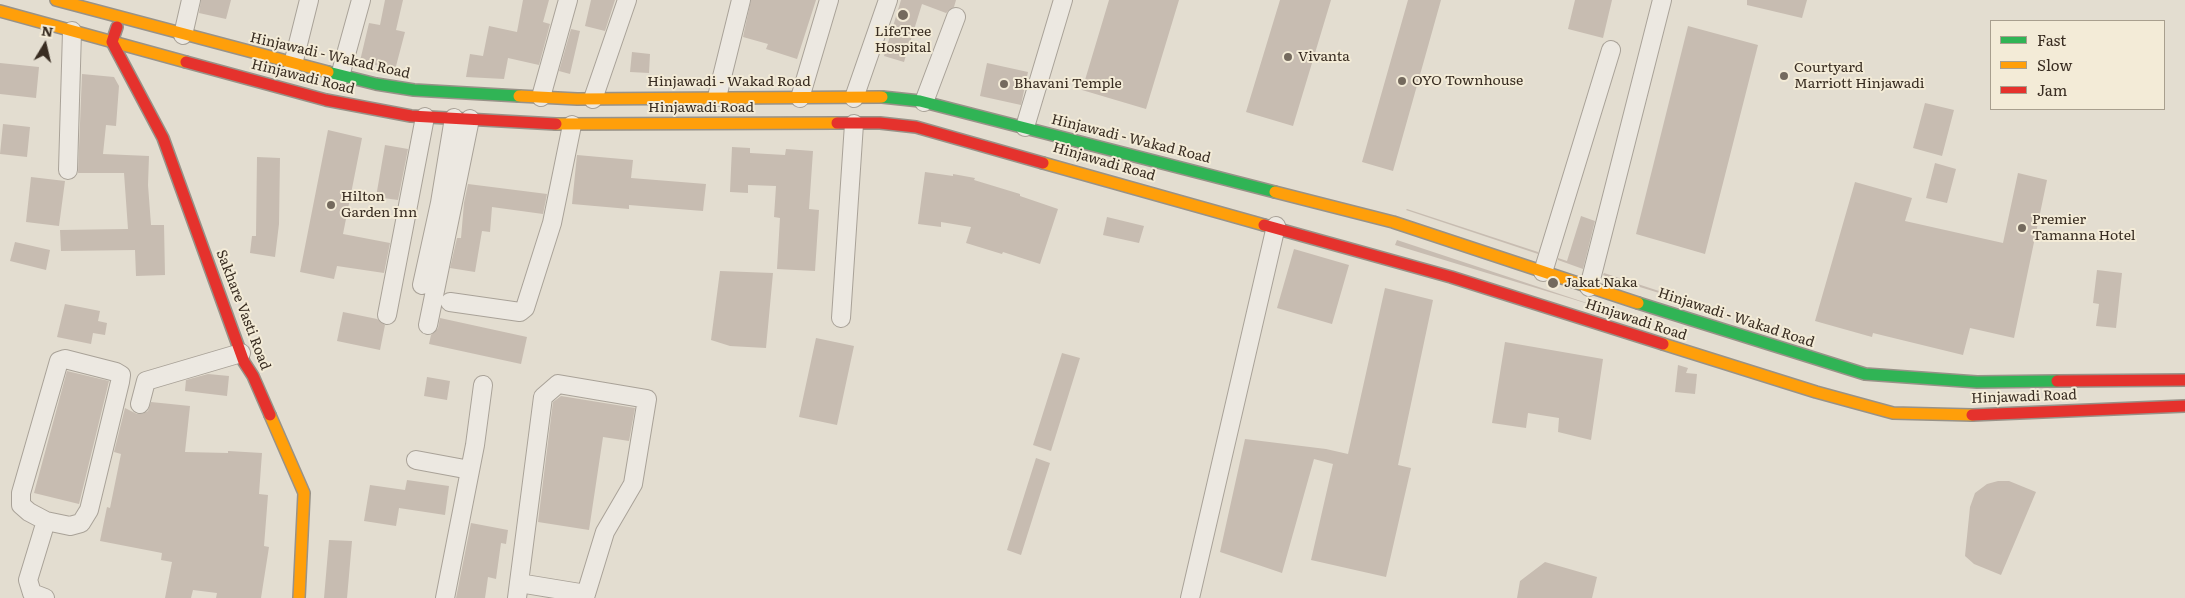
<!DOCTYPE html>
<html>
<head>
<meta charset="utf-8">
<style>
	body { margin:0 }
	#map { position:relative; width:2185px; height:598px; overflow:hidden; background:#e3ddd0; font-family:Literata,serif }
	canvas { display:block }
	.legend { position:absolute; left:1990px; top:20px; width:175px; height:90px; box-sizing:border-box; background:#f3ebd7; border:1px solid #a89f8e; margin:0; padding:6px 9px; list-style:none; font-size:15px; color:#382c21 }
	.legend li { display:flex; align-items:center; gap:10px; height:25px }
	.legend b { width:25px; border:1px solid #a89f8e }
	.north { position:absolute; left:20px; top:20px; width:50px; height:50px; -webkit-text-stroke:4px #f3ebd7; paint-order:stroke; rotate:9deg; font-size:14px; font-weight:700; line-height:20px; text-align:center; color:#382c21 }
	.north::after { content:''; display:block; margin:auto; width:18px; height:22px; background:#382c21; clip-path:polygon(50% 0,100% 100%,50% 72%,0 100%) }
</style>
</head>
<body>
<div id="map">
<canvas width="2185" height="598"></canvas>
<ul class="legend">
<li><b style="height:6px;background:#30b455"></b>Fast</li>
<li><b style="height:6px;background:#ff9f0a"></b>Slow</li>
<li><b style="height:6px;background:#e5322d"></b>Jam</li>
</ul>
<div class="north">N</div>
</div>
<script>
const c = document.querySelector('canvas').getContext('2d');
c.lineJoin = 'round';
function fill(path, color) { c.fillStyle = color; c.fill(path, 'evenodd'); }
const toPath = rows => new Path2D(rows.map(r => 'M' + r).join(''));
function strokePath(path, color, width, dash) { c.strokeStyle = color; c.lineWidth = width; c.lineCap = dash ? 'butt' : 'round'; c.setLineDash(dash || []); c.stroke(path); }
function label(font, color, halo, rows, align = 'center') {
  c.font = font + ' Literata,serif'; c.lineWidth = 4; c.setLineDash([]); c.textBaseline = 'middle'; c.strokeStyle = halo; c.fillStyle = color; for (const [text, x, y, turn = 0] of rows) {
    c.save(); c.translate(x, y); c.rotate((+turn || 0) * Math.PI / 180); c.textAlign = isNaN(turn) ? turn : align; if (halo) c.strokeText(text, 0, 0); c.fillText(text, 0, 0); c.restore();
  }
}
fill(toPath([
	[201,0,231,0,226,19,199,13],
	[385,0,403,0,396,30,405,32,395,70,360,61,369,23,380,25],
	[523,0,549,0,543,22,550,24,539,65,508,58,504,79,466,77,470,54,483,56,489,26,517,32],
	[591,0,615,0,605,31,585,26],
	[751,0,816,0,797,59,766,49,768,44,743,37],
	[901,0,956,0,954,7,946,13,922,4,904,62,884,56],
	[1109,0,1179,0,1146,109,1082,90],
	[1280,0,1331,0,1293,126,1246,112],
	[1408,0,1441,0,1393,171,1362,162],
	[1575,0,1612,0,1603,38,1568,29],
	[1747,0,1807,0,1802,18,1747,5],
	[1688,26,1758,45,1705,254,1636,234],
	[571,29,580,31,570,74,559,71],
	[632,52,650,54,649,73,630,72],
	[0,63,39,67,36,98,0,94],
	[987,63,1028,72,1021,105,980,96],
	[82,74,114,77,119,86,116,126,106,125,103,154,149,156,148,185,151,225,164,225,165,275,136,276,135,250,61,251,60,230,128,229,124,173,78,173],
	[1925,103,1954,110,1942,156,1913,148],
	[3,124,30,127,27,157,0,154],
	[328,130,362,138,343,234,390,243,384,273,337,266,334,279,300,272],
	[385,145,408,149,398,200,376,197],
	[732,147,750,148,750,153,785,155,786,149,813,151,809,209,819,210,815,271,777,269,780,218,774,217,776,186,748,185,748,193,730,192],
	[577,155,633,160,631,178,706,184,703,211,629,205,629,209,572,204],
	[257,157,280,158,279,224,275,257,250,253,252,236,256,236],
	[1935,163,1956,169,1947,203,1926,198],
	[925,172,953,176,953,174,975,178,974,180,1020,194,1020,196,1058,209,1040,264,1003,252,1002,254,966,243,971,227,941,222,941,227,918,224],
	[2018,173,2047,180,2014,338,1970,328,1963,355,1873,333,1872,337,1815,321,1855,182,1912,198,1905,221,2003,243],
	[31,177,65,181,59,226,26,222],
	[468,184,547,194,543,214,492,207,490,232,482,231,475,272,450,268,457,238,461,238,464,203],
	[1407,209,1538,252,1538,254,1406,210],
	[1581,216,1595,221,1583,269,1558,260,1558,258,1567,261],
	[1107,217,1144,226,1139,243,1103,235],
	[1397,240,1605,309,1395,245],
	[15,242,50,250,46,270,10,261],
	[1294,249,1349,265,1332,324,1277,308],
	[2097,270,2122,273,2116,328,2096,326,2099,304,2093,303],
	[720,271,773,273,766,348,730,346,711,340],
	[1604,273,1708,307,1708,308,1617,280,1603,275],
	[1385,288,1433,300,1398,465,1411,468,1386,577,1311,560,1333,464,1314,459,1282,573,1220,552,1245,439,1326,449,1348,454],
	[65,304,100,311,98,321,107,323,105,335,93,333,91,344,57,337],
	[343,312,377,319,385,325,380,350,337,341],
	[440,318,527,337,521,364,429,344,431,335,438,328],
	[816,338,854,346,837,425,799,417],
	[1505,342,1603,359,1591,440,1558,432,1559,418,1528,413,1526,428,1492,423],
	[1062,353,1080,358,1051,451,1033,445],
	[1678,365,1688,368,1686,373,1697,374,1695,394,1675,392],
	[67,371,109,381,79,504,34,493],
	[208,374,229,376,227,396,185,391,186,380],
	[427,377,450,381,447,400,424,396],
	[561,396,635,408,629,441,603,437,589,530,538,522,553,402],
	[151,402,190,406,185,452,228,453,228,451,262,453,259,494,268,495,264,546,269,547,261,598,216,598,217,593,193,590,191,598,165,598,172,562,161,560,162,553,100,541,107,507,110,508,121,454,114,452,125,408,137,414,142,414,148,411],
	[1036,458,1050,463,1021,555,1007,550],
	[407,480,449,486,445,515,399,508,396,526,364,521,370,485,405,490],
	[1998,481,2009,481,2036,492,2001,575,1974,564,1965,556,1970,507,1975,493,1987,484],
	[471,523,508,530,506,544,501,543,496,579,488,577,485,598,456,598],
	[329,540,352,541,347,598,324,598],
	[1545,562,1597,577,1592,598,1517,598,1520,581]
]), '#c7bcb1');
const street = toPath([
	[183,35,191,0],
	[293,64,309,0],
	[340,76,361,0],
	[541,97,568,0],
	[717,97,741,0],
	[800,98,829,0],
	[854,98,888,0],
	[593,99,627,0],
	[924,102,956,17],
	[1025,127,1063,0],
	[68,170,72,31],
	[1543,272,1611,50],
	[422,285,440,203,454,118],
	[1589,287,1662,0],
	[450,302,520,312,525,308,552,223,572,125],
	[387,315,425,117],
	[841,318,854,124],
	[428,325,470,119],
	[140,404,146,381,241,353],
	[416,460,470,470],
	[45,598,32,593,28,580,46,521,70,526,81,523,89,510,120,382,121,375,116,372,65,359,59,361,21,493,21,505,29,512,46,521],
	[445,598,475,445,483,385],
	[517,598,543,397,558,384,647,399,633,484,605,532,586,594,519,583],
	[1190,598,1276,226]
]);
const fast = toPath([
	[328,72,376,84,414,90,519,96],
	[882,97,920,101,1275,192],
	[1638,303,1865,374,1977,382,2057,381]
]);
const slow = toPath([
	[56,0,328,72],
	[0,11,186,62],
	[519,96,577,99,882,97],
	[556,124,837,123],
	[1043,163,1264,225],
	[1275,192,1393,222,1638,303],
	[1663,344,1816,392,1893,413,1972,415],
	[270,415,304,493,299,598]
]);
const jam = toPath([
	[117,27,112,42,163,138,244,362,253,376,270,415],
	[186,62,326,100,411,116,556,124],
	[837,123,880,123,916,127,1043,163],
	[1264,225,1451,277,1663,344],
	[2057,381,2185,380],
	[1972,415,2185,406]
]);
strokePath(street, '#a9a298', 20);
strokePath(fast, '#989288', 14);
strokePath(slow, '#989288', 14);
strokePath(jam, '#989288', 14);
strokePath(street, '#ece8e1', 18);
strokePath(fast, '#30b455', 11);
strokePath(slow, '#ff9f0a', 11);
strokePath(jam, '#e5322d', 11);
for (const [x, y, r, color] of [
	[903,15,6,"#746a5e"],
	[1288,57,5,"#746a5e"],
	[1784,76,5,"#746a5e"],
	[1402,81,5,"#746a5e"],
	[1004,84,5,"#746a5e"],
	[331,205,5,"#746a5e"],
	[2022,228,5,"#746a5e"],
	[1553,283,6,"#746a5e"]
]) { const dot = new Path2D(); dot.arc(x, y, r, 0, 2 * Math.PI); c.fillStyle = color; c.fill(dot); strokePath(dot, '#f3ebd7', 2); }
label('14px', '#382c21', '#f3ebd7', [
	["LifeTree",903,32,"center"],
	["Hospital",903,48,"center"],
	["Vivanta",1298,57],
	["Courtyard",1794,68],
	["Marriott Hinjawadi",1794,84],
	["OYO Townhouse",1412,81],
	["Bhavani Temple",1014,84],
	["Hilton",341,197],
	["Garden Inn",341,213],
	["Premier",2032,220],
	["Tamanna Hotel",2032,236],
	["Jakat Naka",1564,283]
], 'left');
label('14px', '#382c21', '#f3ebd7', [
	["Hinjawadi - Wakad Road",330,56,13],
	["Hinjawadi Road",303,77,14],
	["Hinjawadi - Wakad Road",729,82],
	["Hinjawadi Road",701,108],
	["Hinjawadi - Wakad Road",1131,139,14],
	["Hinjawadi Road",1104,162,16],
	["Sakhare Vasti Road",243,310,69],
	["Hinjawadi - Wakad Road",1736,318,18],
	["Hinjawadi Road",1636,320,18],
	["Hinjawadi Road",2024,397,-2]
]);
</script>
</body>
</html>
